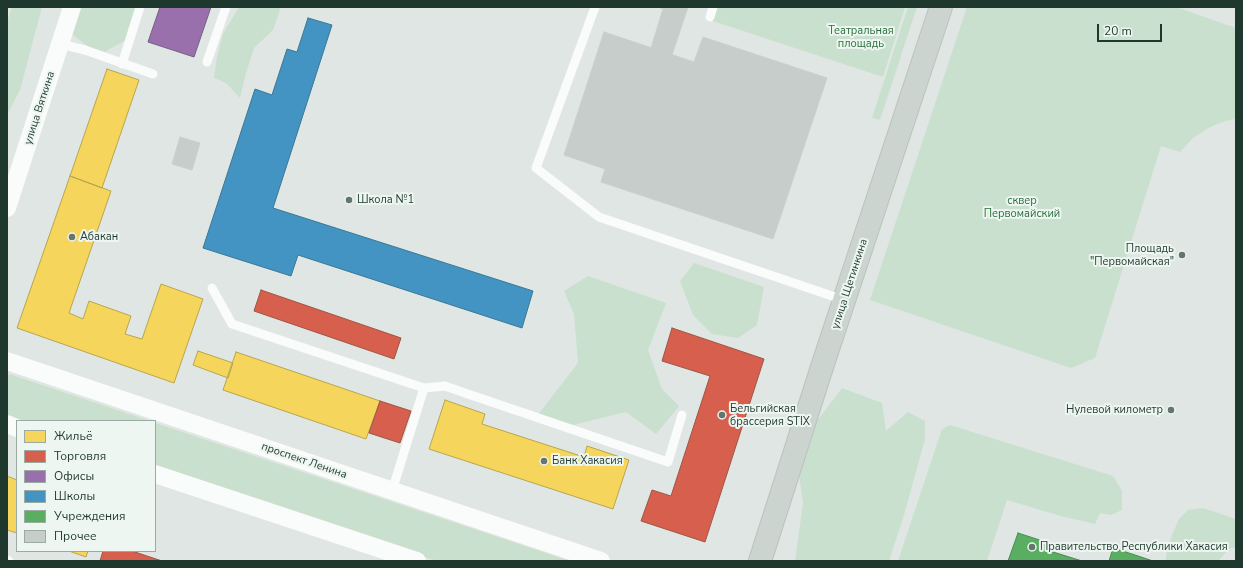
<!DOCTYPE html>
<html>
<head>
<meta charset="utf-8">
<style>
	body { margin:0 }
	#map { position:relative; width:1243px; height:568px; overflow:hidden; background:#e0e6e3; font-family:"Nunito Sans",sans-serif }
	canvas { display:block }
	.frame { position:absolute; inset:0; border:8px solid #1f382e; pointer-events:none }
	.legend { position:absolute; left:16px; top:420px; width:140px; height:132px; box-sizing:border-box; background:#edf6f0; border:1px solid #9baaa2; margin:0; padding:5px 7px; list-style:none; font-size:12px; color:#1f382e }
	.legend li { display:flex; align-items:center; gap:8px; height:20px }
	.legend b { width:20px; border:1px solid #9baaa2 }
	.scale { position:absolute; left:1097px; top:24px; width:65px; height:18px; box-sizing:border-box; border:2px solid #1f382e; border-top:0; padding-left:5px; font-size:12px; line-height:14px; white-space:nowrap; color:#1f382e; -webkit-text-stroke:3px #edf6f0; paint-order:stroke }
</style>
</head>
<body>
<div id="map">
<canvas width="1243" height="568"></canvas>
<div class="frame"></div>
<ul class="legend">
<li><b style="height:11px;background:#f6d55c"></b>Жильё</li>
<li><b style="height:11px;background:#d6604d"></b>Торговля</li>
<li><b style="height:11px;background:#9970ab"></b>Офисы</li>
<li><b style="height:11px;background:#4393c3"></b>Школы</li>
<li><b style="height:11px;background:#5aae61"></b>Учреждения</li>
<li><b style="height:11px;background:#c7cdca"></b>Прочее</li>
</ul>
<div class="scale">20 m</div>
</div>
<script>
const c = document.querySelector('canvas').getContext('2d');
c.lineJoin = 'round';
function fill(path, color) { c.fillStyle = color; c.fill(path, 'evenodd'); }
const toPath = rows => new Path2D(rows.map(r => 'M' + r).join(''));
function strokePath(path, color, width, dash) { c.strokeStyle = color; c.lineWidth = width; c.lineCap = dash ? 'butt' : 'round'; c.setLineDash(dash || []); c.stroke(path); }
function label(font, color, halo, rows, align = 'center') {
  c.font = font + ' "Nunito Sans",sans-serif'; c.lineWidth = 4; c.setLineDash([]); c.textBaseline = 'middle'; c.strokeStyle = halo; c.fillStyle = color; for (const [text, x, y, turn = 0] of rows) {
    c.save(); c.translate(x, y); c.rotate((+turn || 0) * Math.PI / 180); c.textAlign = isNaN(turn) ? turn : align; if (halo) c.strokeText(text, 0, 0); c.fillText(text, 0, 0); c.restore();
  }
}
fill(toPath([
	[12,7,42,7,20,90,7,115,7,22],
	[77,7,139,7,135,35,99,55,68,31],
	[239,7,279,7,280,10,273,30,254,48,246,73,240,98,226,83,214,78,217,57,223,34],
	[714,7,905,7,883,77,710,20],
	[908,7,917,7,880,120,872,118],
	[967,7,1176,7,1236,28,1236,119,1225,121,1208,128,1193,138,1180,152,1161,146,1095,358,1071,368,870,300],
	[694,263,764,287,757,325,738,338,712,334,693,315,680,281],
	[588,276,666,303,648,350,662,389,679,406,656,434,626,412,573,425,536,417,578,363,574,314,564,291],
	[9,374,150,421,7,420,7,379],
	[842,388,882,403,886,431,908,412,925,421,925,439,904,515,889,561,795,561,803,503,799,475,817,421],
	[155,423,570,561,437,561,155,469],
	[950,425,1113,476,1122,491,1122,510,1111,515,1100,513,1095,524,1061,516,1007,500,987,561,898,561,942,429],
	[1203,508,1236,519,1236,548,1230,548,1218,561,1166,561,1166,556,1172,535,1179,519,1188,510]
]), '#c8e0cd');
const homes = toPath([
	[107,69,139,80,102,188,70,176,107,69],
	[70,176,111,191,69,313,83,319,89,301,131,316,125,334,142,339,161,284,203,299,174,383,17,328,70,176],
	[198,351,233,363,228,378,193,365,198,351],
	[236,352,380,401,366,439,223,390,236,352],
	[445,400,485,414,482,424,584,457,587,446,629,460,613,509,429,449,445,400],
	[7,476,17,480,17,533,7,530,7,476],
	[69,551,88,551,86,557,69,551]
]);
fill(homes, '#f6d55c');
strokePath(homes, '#b6a64e', 1);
const shops = toPath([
	[261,290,401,338,394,359,254,311,261,290],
	[672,328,764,359,705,542,641,521,652,490,671,496,710,376,662,361,672,328],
	[380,401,411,411,400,443,369,433,380,401],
	[103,551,132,551,162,561,100,561,103,551]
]);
fill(shops, '#d6604d');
strokePath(shops, '#9f5444', 1);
const offices = toPath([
	[160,7,211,7,194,57,148,42,160,7]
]);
fill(offices, '#9970ab');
strokePath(offices, '#745f86', 1);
const schools = toPath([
	[308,18,332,25,273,208,533,291,522,328,298,255,291,276,203,248,255,89,272,95,287,49,297,52,308,18]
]);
fill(schools, '#4393c3');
strokePath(schools, '#387896', 1);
const public = toPath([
	[1018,533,1052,544,1050,551,1082,561,1008,561,1018,533],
	[1113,548,1132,554,1153,561,1109,561,1113,548]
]);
fill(public, '#5aae61');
strokePath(public, '#488b52', 1);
const building = toPath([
	[658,7,688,7,672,55,651,48,663,9,658,7],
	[604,32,694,62,703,37,827,78,773,239,601,182,605,169,564,155,604,32],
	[180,137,200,143,192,170,172,164,180,137]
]);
fill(building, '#c7cdca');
strokePath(building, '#c9cfcc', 1);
const primary = toPath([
	[760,561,823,364,941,7]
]);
strokePath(primary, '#bac3bf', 24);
strokePath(toPath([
	[595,7,536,168,599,217,844,300],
	[710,17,713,7],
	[60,44,85,50,153,74],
	[207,62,226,7],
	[122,64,140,7],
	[212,288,232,324,424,388,392,491],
	[424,388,445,386,465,393,668,462,682,415],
	[7,560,9,561]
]), '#fafbfb', 9);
strokePath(toPath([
	[7,208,72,7],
	[7,361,601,561],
	[7,424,17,428],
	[155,474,417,561]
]), '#fafbfb', 18);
strokePath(primary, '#ccd4d0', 22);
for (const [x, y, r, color] of [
	[349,200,4,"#63756d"],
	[72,237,4,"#63756d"],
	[1182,255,4,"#63756d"],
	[1171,410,4,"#63756d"],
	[722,415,4,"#63756d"],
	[544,461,4,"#63756d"],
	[1032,547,4,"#63756d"]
]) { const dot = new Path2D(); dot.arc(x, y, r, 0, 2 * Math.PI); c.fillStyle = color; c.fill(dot); strokePath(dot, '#edf6f0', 1.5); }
label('11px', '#296f3c', '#edf6f0', [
	["Театральная",861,31],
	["площадь",861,44],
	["сквер",1022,201],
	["Первомайский",1022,214]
]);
label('11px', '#1f382e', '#edf6f0', [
	["улица Вяткина",40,108,-72],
	["улица Щетинкина",850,284,-72],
	["проспект Ленина",304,461,19]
]);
label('11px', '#1f382e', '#edf6f0', [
	["Школа №1",357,200],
	["Абакан",80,237],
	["Площадь",1174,249,"right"],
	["\"Первомайская\"",1174,262,"right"],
	["Бельгийская",730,409],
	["брассерия STIX",730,422],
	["Нулевой километр",1163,410,"right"],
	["Банк Хакасия",552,461],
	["Правительство Республики Хакасия",1040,547]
], 'left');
</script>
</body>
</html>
